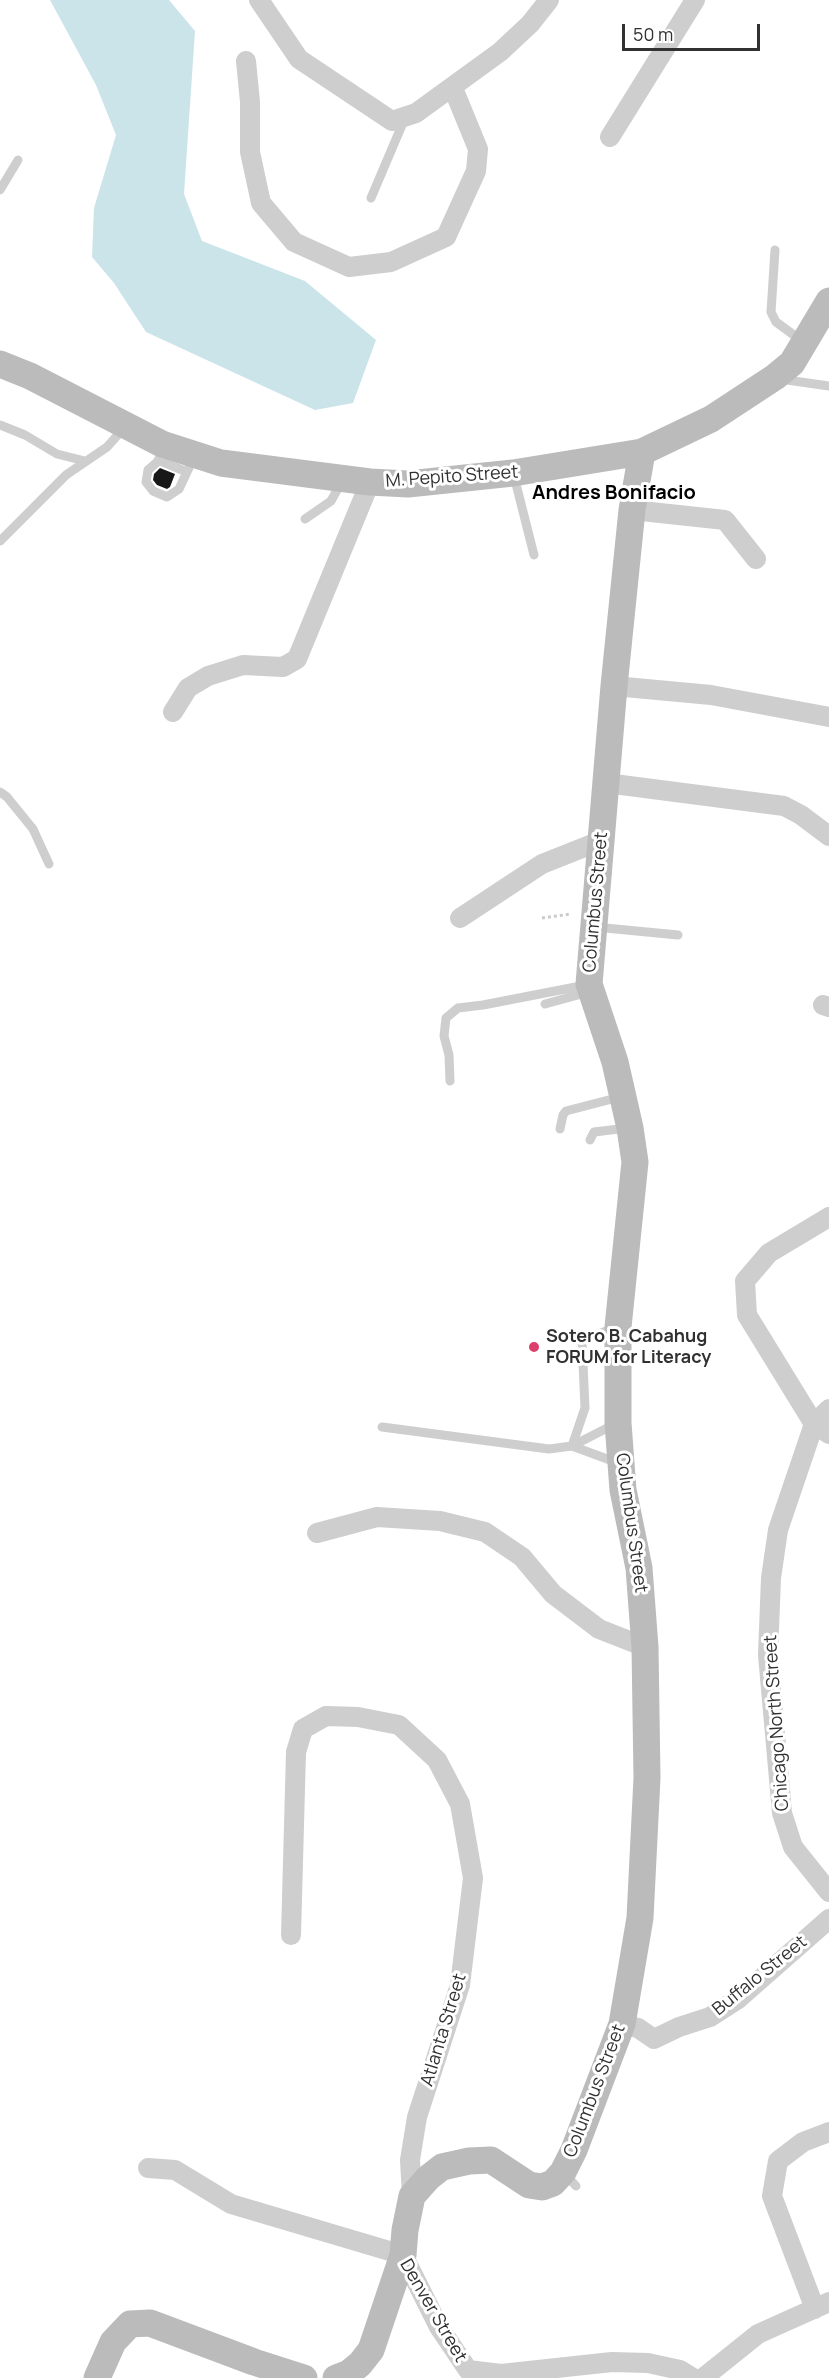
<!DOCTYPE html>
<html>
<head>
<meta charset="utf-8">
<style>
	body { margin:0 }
	#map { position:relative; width:829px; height:2378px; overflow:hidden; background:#fff; font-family:Manrope,sans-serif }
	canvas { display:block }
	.scale { position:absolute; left:622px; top:24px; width:138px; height:27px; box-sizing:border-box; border:3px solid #313131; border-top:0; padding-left:8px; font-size:18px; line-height:21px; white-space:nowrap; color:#313131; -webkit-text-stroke:4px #fff; paint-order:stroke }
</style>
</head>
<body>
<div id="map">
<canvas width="829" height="2378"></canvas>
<div class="scale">50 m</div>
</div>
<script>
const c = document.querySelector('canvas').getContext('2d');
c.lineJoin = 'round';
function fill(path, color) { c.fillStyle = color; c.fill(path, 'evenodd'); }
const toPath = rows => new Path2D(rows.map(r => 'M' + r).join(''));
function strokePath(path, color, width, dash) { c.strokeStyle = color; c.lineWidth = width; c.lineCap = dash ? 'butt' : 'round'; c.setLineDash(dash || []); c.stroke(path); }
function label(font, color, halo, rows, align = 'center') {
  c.font = font + ' Manrope,sans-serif'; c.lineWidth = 6; c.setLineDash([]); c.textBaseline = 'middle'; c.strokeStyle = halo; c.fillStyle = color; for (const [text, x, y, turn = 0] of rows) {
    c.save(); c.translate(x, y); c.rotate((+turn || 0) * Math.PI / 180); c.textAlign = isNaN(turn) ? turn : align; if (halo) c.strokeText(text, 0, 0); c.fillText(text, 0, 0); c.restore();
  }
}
fill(toPath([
	[50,0,169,0,195,31,184,194,202,241,305,281,376,340,353,403,315,410,146,332,114,283,92,257,94,208,116,135,96,85]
]), '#cbe4e9');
fill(toPath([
	[160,468,175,474,170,487,167,489,157,485,153,480,154,474]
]), '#181818');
strokePath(toPath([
	[542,918,571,914]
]), '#cbcbcb', 3, [3, 3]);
strokePath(toPath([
	[0,190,18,160],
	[371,198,405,118],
	[775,250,771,312,776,322,802,341],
	[780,379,829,386],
	[0,425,25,435,57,454,85,461],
	[170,451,148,470,146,482,153,491,167,497,179,489,194,457],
	[158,460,187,472],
	[514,476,534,555],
	[305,519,331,501,342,481],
	[0,541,66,475,107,447,124,428],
	[0,792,7,797,33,829,49,864],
	[595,927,678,935],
	[545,1004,589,992],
	[450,1081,449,1055,444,1036,446,1018,458,1008,483,1005,586,985],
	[560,1129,563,1115,566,1111,620,1097],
	[590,1140,594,1132,627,1128],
	[382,1427,549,1449,572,1446,615,1424],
	[572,1446,585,1408,582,1341,616,1327],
	[572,1446,618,1463],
	[565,2174,576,2186]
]), '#cecece', 9);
strokePath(toPath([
	[259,0,299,59,392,121,416,113,500,52,530,24,549,0],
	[246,61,250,102,250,152,261,203,294,242,349,267,391,262,446,237,476,171,478,149,453,88],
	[610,137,695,0],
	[632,510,725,520,756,559],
	[614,686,711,695,829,717],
	[173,712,188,688,208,676,243,665,283,667,297,659,370,482],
	[606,783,784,806,801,815,829,836],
	[460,918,542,864,600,841],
	[823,1005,829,1007],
	[829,1217,769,1253,745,1281,747,1315,814,1424,829,1434],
	[829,1409,814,1424,778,1530,771,1578,768,1655,782,1813,793,1847,829,1892],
	[317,1533,377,1517,440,1521,485,1532,522,1557,553,1594,599,1629,645,1647],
	[291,1935,296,1752,303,1729,326,1716,358,1717,399,1725,437,1760,460,1804,473,1878,460,1985,417,2117,410,2160,412,2196],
	[622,2024,638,2028,654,2039,679,2027,710,2017,738,1999,829,1919],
	[148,2168,175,2170,231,2204,403,2255,439,2327,468,2370,501,2374,612,2362,648,2363,680,2370,693,2378],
	[815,2309,772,2196,778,2161,803,2142,829,2132],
	[703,2378,758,2334,829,2302]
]), '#cecece', 20);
strokePath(toPath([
	[0,364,30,376,162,444,221,463,370,482,408,484,513,473,642,452,711,419,775,377,792,363,829,301],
	[97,2378,113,2342,130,2324,150,2323,254,2362,304,2378],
	[336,2378,349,2373,360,2364,371,2350,403,2255,405,2230,412,2196,428,2178,442,2167,469,2161,491,2160,529,2185,542,2187,553,2183,563,2172,574,2150,622,2024,640,1918,647,1778,645,1647,639,1568,623,1490,618,1423,618,1327,635,1162,630,1128,615,1062,589,984,614,686,632,510,642,452]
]), '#bbb', 27);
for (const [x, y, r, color] of [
	[534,1347,6,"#dc3f6c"]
]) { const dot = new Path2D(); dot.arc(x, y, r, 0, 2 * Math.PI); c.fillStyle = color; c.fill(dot); strokePath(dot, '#fff', 2); }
label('18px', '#313131', '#fff', [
	["M. Pepito Street",452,477,-4],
	["Columbus Street",596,902,-85],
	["Columbus Street",631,1523,82],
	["Chicago North Street",777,1723,-94],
	["Buffalo Street",760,1976,-39],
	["Atlanta Street",444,2030,-73],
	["Columbus Street",595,2091,-69],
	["Denver Street",433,2311,60]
]);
label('bold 18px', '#313131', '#fff', [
	["Sotero B. Cabahug",546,1337],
	["FORUM for Literacy",546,1358]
], 'left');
label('bold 20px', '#000', '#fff', [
	["Andres Bonifacio",614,493]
]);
</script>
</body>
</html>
